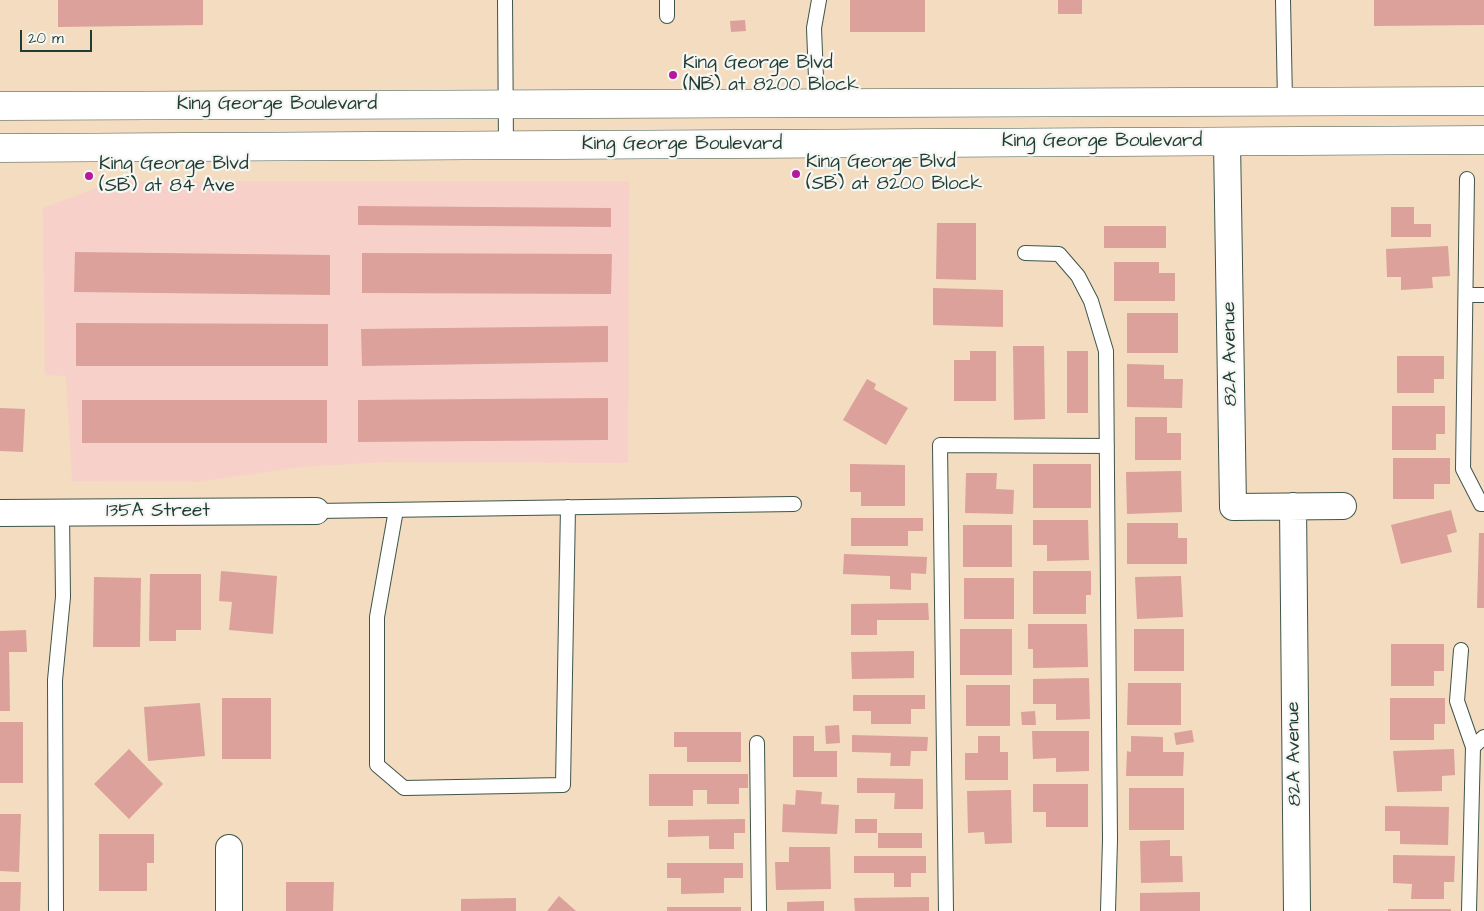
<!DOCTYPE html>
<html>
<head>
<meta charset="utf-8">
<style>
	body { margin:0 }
	#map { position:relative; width:1484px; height:911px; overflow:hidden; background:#f3dcbf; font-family:"Architects Daughter",sans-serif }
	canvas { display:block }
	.scale { position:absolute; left:20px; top:30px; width:72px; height:22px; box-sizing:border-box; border:2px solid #1f3d34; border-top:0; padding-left:6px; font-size:15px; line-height:18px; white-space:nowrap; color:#1f3d34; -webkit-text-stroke:4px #f6f6f2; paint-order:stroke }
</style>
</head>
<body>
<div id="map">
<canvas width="1484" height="911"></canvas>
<div class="scale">20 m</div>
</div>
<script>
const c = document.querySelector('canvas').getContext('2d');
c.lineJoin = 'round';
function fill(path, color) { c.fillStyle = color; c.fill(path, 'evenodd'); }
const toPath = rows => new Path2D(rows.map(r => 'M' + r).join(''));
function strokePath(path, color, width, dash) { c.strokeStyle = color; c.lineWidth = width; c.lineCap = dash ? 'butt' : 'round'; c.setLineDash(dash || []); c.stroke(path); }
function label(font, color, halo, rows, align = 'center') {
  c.font = font + ' "Architects Daughter",sans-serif'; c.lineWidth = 4.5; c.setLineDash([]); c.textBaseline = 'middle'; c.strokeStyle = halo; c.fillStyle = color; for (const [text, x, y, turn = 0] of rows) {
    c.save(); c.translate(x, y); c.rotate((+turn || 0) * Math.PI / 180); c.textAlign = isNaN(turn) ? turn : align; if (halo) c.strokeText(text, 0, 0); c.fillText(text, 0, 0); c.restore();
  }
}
fill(toPath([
	[115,181,629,181,628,463,387,462,302,467,197,482,72,481,66,376,45,375,43,208]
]), '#f7d1c9');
fill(toPath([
	[58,0,203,0,203,25,58,27],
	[850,0,925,0,925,32,850,32],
	[1058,0,1082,0,1082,14,1058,14],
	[1374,0,1484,0,1484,25,1374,26],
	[745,20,746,31,731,32,730,21],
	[358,206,611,208,611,227,358,225],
	[1391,207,1414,207,1414,224,1431,224,1431,237,1391,237],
	[937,223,976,223,976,280,936,279],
	[1104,226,1166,226,1166,248,1104,248],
	[1448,246,1450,276,1432,277,1433,288,1401,290,1401,277,1387,277,1386,249],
	[75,252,330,255,330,295,74,292],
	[362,253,612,254,611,294,362,293],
	[1114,262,1159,262,1159,273,1175,273,1175,301,1114,301],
	[933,288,1003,290,1003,327,933,325],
	[1127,313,1178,313,1178,353,1127,353],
	[76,323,328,324,328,366,76,366],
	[608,326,608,362,362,366,361,329],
	[1013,346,1044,346,1045,419,1014,420],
	[970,351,996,351,996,401,954,401,954,360,970,360],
	[1067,351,1088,351,1088,413,1067,413],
	[1397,356,1444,356,1444,379,1434,379,1434,393,1397,393],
	[1127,364,1164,365,1164,379,1183,379,1182,408,1127,407],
	[867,379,876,384,874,389,908,408,886,445,843,420],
	[608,398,608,440,358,442,358,400],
	[82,400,327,400,327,443,82,443],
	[1392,406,1445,406,1445,434,1436,434,1436,450,1392,450],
	[0,408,25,409,23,452,0,451],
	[1135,417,1167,417,1167,433,1181,433,1181,460,1135,460],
	[1393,458,1450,458,1450,484,1434,484,1434,499,1393,499],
	[850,464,905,465,905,506,861,506,861,492,850,492],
	[1033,464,1091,464,1091,508,1033,508],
	[1181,471,1182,512,1127,514,1126,472],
	[966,473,997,473,996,489,1014,490,1013,514,965,513],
	[1451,510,1457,532,1447,535,1452,552,1401,564,1391,525],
	[851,518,923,518,923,531,908,531,908,546,851,546],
	[1033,520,1088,520,1089,560,1047,561,1047,545,1033,545],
	[1127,523,1178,523,1178,538,1187,538,1187,564,1127,564],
	[963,525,1012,525,1012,567,963,567],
	[1479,533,1484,533,1484,608,1477,608],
	[844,554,927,557,926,574,911,573,911,590,890,589,890,576,843,574],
	[221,571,277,576,273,634,229,630,232,602,219,601],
	[1033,571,1091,571,1091,595,1086,595,1086,614,1033,614],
	[150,574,201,574,201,630,176,630,176,641,149,641],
	[1181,576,1183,617,1137,619,1135,577],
	[94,577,141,578,140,647,93,647],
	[964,578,1014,578,1014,619,964,619],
	[928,603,929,620,877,620,877,635,851,635,851,604],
	[1028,624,1087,624,1088,667,1033,668,1033,649,1028,649],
	[960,629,1012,629,1012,675,960,675],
	[1134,629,1184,629,1184,671,1134,671],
	[26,630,27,652,9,652,10,711,0,711,0,631],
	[1391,644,1444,644,1444,671,1434,671,1434,686,1391,686],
	[914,651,914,678,852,679,851,652],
	[1089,678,1090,719,1056,720,1056,704,1033,704,1033,679],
	[1128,683,1181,683,1181,725,1127,725],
	[966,685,1010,685,1010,726,966,726],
	[853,695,925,695,925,709,911,709,911,724,871,724,871,711,853,711],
	[222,698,271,698,271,759,222,759],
	[1390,698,1445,698,1445,724,1434,724,1434,740,1390,740],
	[200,703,205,756,148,761,144,707],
	[1035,711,1036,725,1022,725,1021,712],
	[0,722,23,722,23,783,0,783],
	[839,725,840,743,826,744,825,726],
	[1192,730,1194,742,1176,745,1174,733],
	[1032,731,1089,731,1089,771,1056,772,1056,758,1033,759],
	[674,732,741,732,741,762,687,762,687,747,674,747],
	[852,735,928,737,927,751,911,751,910,766,890,766,891,753,852,752],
	[793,736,814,736,814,751,837,751,837,777,793,777],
	[978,736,1000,736,1000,752,1008,752,1008,780,965,780,965,753,978,753],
	[1131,736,1163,737,1163,752,1184,752,1183,776,1126,776,1127,751,1131,752],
	[129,749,163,784,129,819,94,784],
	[1454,749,1455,775,1442,776,1442,791,1397,792,1393,751],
	[649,774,748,774,748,788,739,788,739,804,707,804,707,790,693,790,693,806,649,806],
	[857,778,923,779,923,809,894,809,895,793,857,793],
	[1033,784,1088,784,1088,827,1046,827,1046,812,1033,812],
	[1129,788,1184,788,1184,830,1129,830],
	[796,790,822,792,821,804,839,805,837,834,782,832,783,804,795,805],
	[1011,790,1012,843,985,844,984,832,968,833,967,791],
	[1385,806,1449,807,1448,845,1400,844,1400,831,1385,831],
	[0,814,21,814,19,872,0,871],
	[745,819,745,833,734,833,734,849,709,849,709,836,668,837,668,820],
	[855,819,877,819,877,833,855,833],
	[878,833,922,833,922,848,878,848],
	[99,834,154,834,154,863,147,863,147,891,99,891],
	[1170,840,1170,856,1182,856,1183,882,1141,883,1140,841],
	[789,847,830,847,831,889,776,890,775,862,789,862],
	[1393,855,1455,856,1454,882,1444,882,1444,899,1411,899,1412,884,1393,883],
	[854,856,926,856,926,873,911,873,911,887,894,887,894,873,854,873],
	[667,863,743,863,743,878,724,878,724,893,681,894,681,878,667,878],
	[0,882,21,882,20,911,0,911],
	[286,882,334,882,333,911,286,911],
	[1200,892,1200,911,1140,911,1140,893],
	[559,896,576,911,547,911],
	[929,897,929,911,855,911,854,898],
	[516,898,516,911,461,911,461,899],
	[824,901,824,911,787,911,787,902],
	[667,907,741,907,741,911,667,911],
	[1388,909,1451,909,1451,911,1388,911]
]), '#dba19a');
const service = toPath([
	[505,0,506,146],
	[667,0,667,16],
	[1283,0,1285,101],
	[817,103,814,28,819,0],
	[1467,179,1463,469,1481,504,1484,504],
	[1025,253,1059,254,1078,276,1091,301,1106,351,1110,840,1108,911],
	[1466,295,1484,295],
	[396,510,377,617,377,765,404,788,563,785,568,507],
	[316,511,794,504],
	[1461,650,1457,701,1473,747,1469,911],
	[757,743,759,911],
	[1473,747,1484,737],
	[56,911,55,680,63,597,62,513],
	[946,911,940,445,1107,446]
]);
const minor = toPath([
	[1227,142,1233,507,1343,506],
	[1293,506,1297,911],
	[0,513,316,511],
	[229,848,229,911]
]);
const primary = toPath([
	[0,106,1484,101],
	[0,148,1484,140]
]);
strokePath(service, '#3f5549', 16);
strokePath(minor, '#3f5549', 28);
strokePath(primary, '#3f5549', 29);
strokePath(service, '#fff', 14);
strokePath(minor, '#fff', 26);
strokePath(primary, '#fff', 28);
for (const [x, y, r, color] of [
	[673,75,5,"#b5179e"],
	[796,174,5,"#b5179e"],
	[89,176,5,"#b5179e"]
]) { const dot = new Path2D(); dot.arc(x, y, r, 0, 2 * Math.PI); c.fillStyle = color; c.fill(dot); strokePath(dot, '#f6f6f2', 2); }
label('19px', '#1f3d34', '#f6f6f2', [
	["King George Blvd",683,64],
	["(NB) at 8200 Block",683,86],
	["King George Blvd",806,163],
	["(SB) at 8200 Block",806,185],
	["King George Blvd",99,165],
	["(SB) at 84 Ave",99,187]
], 'left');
label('19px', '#1f3d34', '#f6f6f2', [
	["King George Boulevard",277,105],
	["King George Boulevard",1102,142],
	["King George Boulevard",682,145],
	["82A Avenue",1231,354,-91],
	["135A Street",158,512],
	["82A Avenue",1295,754,-91]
]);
</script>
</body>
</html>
